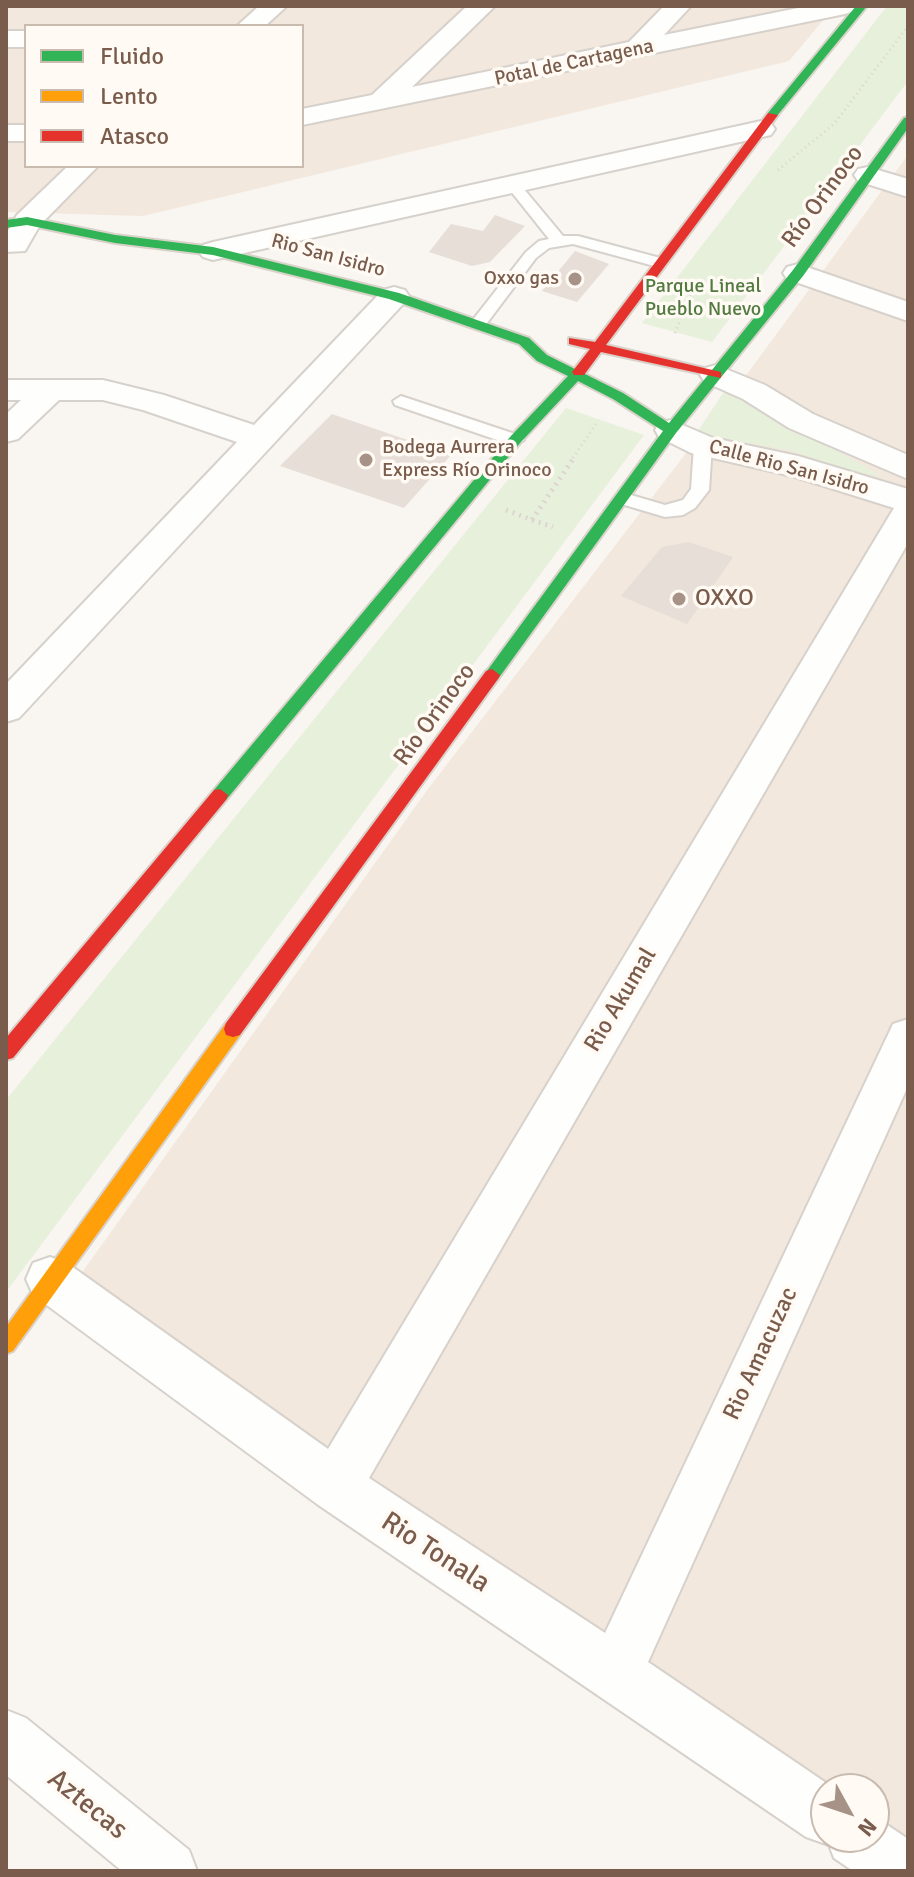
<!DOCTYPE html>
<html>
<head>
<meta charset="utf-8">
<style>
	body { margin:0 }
	#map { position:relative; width:914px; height:1877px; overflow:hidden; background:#f9f5f0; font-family:Signika,sans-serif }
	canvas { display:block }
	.frame { position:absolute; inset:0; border:8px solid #7a5c4d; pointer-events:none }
	.legend { position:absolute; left:24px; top:24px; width:280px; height:144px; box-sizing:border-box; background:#fffaf3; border:2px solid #cabbb1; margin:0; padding:10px 14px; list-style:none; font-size:24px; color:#7a5c4d }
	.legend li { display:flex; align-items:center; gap:16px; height:40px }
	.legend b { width:40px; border:2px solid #cabbb1 }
	.north { position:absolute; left:810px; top:1773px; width:80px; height:80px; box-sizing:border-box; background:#fffaf3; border:2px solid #cabbb1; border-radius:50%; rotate:130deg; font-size:22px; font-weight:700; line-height:32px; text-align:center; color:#7a5c4d }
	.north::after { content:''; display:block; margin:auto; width:28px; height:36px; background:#a69286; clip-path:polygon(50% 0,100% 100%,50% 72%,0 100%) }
</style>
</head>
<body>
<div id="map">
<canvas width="914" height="1877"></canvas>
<div class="frame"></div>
<ul class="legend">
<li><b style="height:10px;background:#30b455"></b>Fluido</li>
<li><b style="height:10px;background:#ff9f0a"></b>Lento</li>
<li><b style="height:10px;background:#e5322d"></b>Atasco</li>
</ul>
<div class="north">N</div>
</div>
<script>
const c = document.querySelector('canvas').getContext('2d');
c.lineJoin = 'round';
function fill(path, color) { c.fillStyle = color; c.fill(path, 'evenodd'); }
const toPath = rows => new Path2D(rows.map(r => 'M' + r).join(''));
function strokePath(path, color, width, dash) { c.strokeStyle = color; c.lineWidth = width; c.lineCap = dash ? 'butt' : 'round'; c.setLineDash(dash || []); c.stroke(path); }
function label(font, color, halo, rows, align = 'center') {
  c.font = font + ' Signika,sans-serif'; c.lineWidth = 7; c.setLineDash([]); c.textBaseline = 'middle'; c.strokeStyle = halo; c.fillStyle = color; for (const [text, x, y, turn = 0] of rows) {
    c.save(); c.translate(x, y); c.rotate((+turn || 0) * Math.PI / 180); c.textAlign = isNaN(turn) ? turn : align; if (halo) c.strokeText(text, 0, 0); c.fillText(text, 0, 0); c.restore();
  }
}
fill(toPath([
	[6,6,835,6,789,61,143,216,6,212],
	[26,26,302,26,302,166,26,166],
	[908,155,908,1871,874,1837,874,1789,826,1789,68,1292,428,789,753,366]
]), '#f2e8de');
fill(toPath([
	[887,6,908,6,908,81,712,342,642,323],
	[727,387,807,434,883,477,851,471,788,450,696,434],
	[566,408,644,435,6,1292,6,1100]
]), '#e7f0db');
fill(toPath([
	[495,215,525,226,490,262,472,266,429,252,451,224,483,231],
	[575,251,609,264,577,302,542,291],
	[332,414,451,455,404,508,280,466],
	[689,542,733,557,687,624,621,596,662,547]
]), '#e6ded7');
const lane = toPath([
	[513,181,518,182,563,236,578,236,664,259,666,262,658,267,573,244,549,248,536,258,484,327,472,327,472,321,526,252,539,241,549,239,506,185,513,181],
	[401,396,521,436,524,440,515,445,509,444,395,405,393,401,401,396],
	[703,440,712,446,709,490,695,508,683,515,665,517,618,503,615,499,624,493,665,505,683,500,691,489,694,446,703,440]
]);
const street = toPath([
	[259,6,287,6,265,26,237,26,259,6],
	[467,6,495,6,412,87,629,42,664,6,691,6,664,35,808,6,858,6,854,11,845,14,302,125,302,109,372,95,467,6],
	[6,31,26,31,26,47,6,47,6,31],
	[761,121,771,123,775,129,771,135,213,260,203,257,198,251,203,245,213,242,761,121],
	[6,125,26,125,26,141,6,141,6,125],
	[68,166,98,166,40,225,25,251,6,252,6,234,17,215,68,166],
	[868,167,908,179,908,197,858,181,854,175,858,169,868,167],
	[798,264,908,302,908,321,787,279,783,273,787,267,798,264],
	[394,287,405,290,409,296,405,302,19,718,6,722,6,684,237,442,143,410,103,400,59,400,18,439,6,442,6,414,21,400,6,400,6,380,103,380,164,395,254,425,383,290,394,287],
	[716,365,765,385,813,414,908,455,908,479,789,428,743,399,705,382,700,375,705,368,716,365],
	[671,420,713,438,798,456,908,489,908,543,369,1478,605,1633,893,1024,908,1019,908,1086,648,1662,835,1789,826,1789,826,1837,874,1837,874,1816,908,1839,908,1871,853,1871,834,1858,829,1845,806,1837,317,1504,33,1295,26,1279,33,1263,50,1257,67,1263,328,1449,894,508,792,476,691,453,659,437,655,430,659,423,671,420],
	[6,1710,26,1718,189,1850,197,1871,122,1871,6,1775,6,1710]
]);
const fast = toPath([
	[856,6,867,6,776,117,768,117,768,113,856,6],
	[908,117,908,128,803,276,676,433,498,679,492,681,484,675,663,431,613,399,578,381,520,443,226,800,214,800,212,795,214,790,510,437,568,376,537,361,519,344,389,299,213,255,115,243,27,225,6,228,6,220,27,217,115,235,213,247,399,293,529,338,547,355,575,369,584,369,585,374,623,393,669,423,793,270,904,118,908,117]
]);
const slow = toPath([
	[233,1021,240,1023,242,1029,240,1035,13,1351,6,1354,6,1327,226,1023,233,1021]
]);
const jam = toPath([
	[768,113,778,115,606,345,721,372,721,378,601,352,584,375,574,375,572,372,590,349,569,344,569,338,595,342,768,113],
	[492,669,500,675,498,679,240,1035,233,1037,226,1035,224,1029,226,1023,486,671,492,669],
	[220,789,228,795,226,800,13,1058,6,1060,6,1038,214,790,220,789]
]);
strokePath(lane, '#d7d1cb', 4);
strokePath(street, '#d7d1cb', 4);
strokePath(fast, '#d9d2cb', 4);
strokePath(slow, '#d9d2cb', 4);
strokePath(jam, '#d9d2cb', 4);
strokePath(toPath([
	[778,170,834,124,908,26],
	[675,333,695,282],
	[573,458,596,424]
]), '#dcd5d0', 3, [1, 4]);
strokePath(toPath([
	[506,510,532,520,575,456],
	[532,520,553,527]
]), '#dcd5d0', 5, [2, 5]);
fill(lane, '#fefefd');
fill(street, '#fefefd');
fill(fast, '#30b455');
fill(slow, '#ff9f0a');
fill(jam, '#e5322d');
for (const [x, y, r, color] of [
	[575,279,8,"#a69286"],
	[366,460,8,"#a69286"],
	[679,599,8,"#a69286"]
]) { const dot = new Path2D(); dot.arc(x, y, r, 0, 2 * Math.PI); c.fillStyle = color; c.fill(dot); strokePath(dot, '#fffaf3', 3); }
label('20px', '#7a5c4d', '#fffaf3', [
	["Potal de Cartagena",574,63,-12],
	["Rio San Isidro",328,256,15],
	["Calle Rio San Isidro",789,468,15]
]);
label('20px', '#7a5c4d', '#fffaf3', [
	["Oxxo gas",559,279],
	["Bodega Aurrera",382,448,"left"],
	["Express Río Orinoco",382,471,"left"]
], 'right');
label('20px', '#537a41', '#fffaf3', [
	["Parque Lineal",703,287],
	["Pueblo Nuevo",703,310]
]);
label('24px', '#7a5c4d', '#fffaf3', [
	["Río Orinoco",823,197,-54],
	["Río Orinoco",435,715,-54],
	["Rio Akumal",621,1000,-59],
	["Rio Amacuzac",761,1354,-65]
]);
label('24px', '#7a5c4d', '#fffaf3', [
	["OXXO",695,599]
], 'left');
label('28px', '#7a5c4d', '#fffaf3', [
	["Rio Tonala",435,1553,33],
	["Aztecas",87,1805,39]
]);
</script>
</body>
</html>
